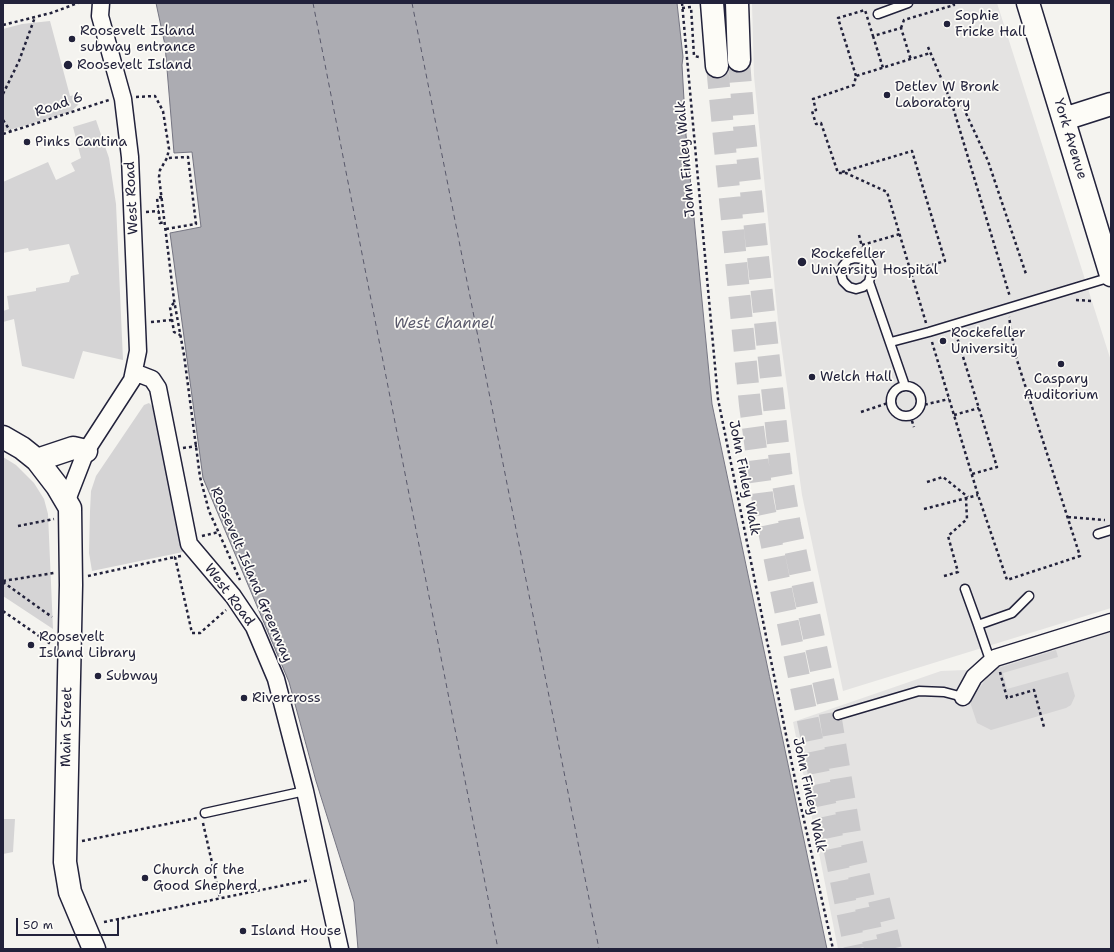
<!DOCTYPE html>
<html>
<head>
<meta charset="utf-8">
<style>
	body { margin:0 }
	#map { position:relative; width:1114px; height:952px; overflow:hidden; background:#f4f3ef; font-family:"Shantell Sans",sans-serif }
	canvas { display:block }
	.frame { position:absolute; inset:0; border:4px solid #22223b; pointer-events:none }
	.scale { position:absolute; left:16px; top:918px; width:103px; height:18px; box-sizing:border-box; border:2px solid #22223b; border-top:0; padding-left:5px; font-size:12px; line-height:14px; white-space:nowrap; color:#22223b; -webkit-text-stroke:3px #fdfcf7; paint-order:stroke }
</style>
</head>
<body>
<div id="map">
<canvas width="1114" height="952"></canvas>
<div class="frame"></div>
<div class="scale">50 m</div>
</div>
<script>
const c = document.querySelector('canvas').getContext('2d');
c.lineJoin = 'round';
function fill(path, color) { c.fillStyle = color; c.fill(path, 'evenodd'); }
const toPath = rows => new Path2D(rows.map(r => 'M' + r).join(''));
function strokePath(path, color, width, dash) { c.strokeStyle = color; c.lineWidth = width; c.lineCap = dash ? 'butt' : 'round'; c.setLineDash(dash || []); c.stroke(path); }
function label(font, color, halo, rows, align = 'center') {
  c.font = font + ' "Shantell Sans",sans-serif'; c.lineWidth = 3.5; c.setLineDash([]); c.textBaseline = 'middle'; c.strokeStyle = halo; c.fillStyle = color; for (const [text, x, y, turn = 0] of rows) {
    c.save(); c.translate(x, y); c.rotate((+turn || 0) * Math.PI / 180); c.textAlign = isNaN(turn) ? turn : align; if (halo) c.strokeText(text, 0, 0); c.fillText(text, 0, 0); c.restore();
  }
}
fill(toPath([
	[752,3,997,3,1111,361,1111,608,843,691,802,495,778,321,754,76],
	[1111,631,1111,949,838,949,793,722,941,671,989,669]
]), '#e4e3e2');
fill(toPath([
	[50,21,70,96,82,94,78,105,70,112,3,132,3,29,22,24],
	[96,120,109,158,116,204,123,360,83,351,74,379,22,366,14,319,3,322,3,311,9,309,7,296,36,291,36,288,69,282,71,276,79,274,69,244,29,251,28,248,3,253,3,182,48,162,56,180,75,171,71,163,81,158,73,127],
	[149,403,152,406,183,552,92,571,89,553,90,511,91,491,96,476,144,405],
	[3,457,16,465,34,483,44,499,48,514,53,629,3,596],
	[1056,650,1058,657,1003,673,1007,689,1068,672,1075,696,1071,705,1066,708,991,730,977,723,970,702,992,670],
	[3,819,15,819,13,852,3,854]
]), '#d5d4d5');
const water = toPath([
	[156,3,677,3,683,57,682,65,686,135,712,404,827,949,358,949,354,902,316,781,289,682,203,478,170,233,201,227,192,152,174,153,165,45,156,3]
]);
fill(water, '#acacb2');
strokePath(water, '#757582', 1);
strokePath(toPath([
	[313,3,498,949],
	[412,3,599,949]
]), '#59596b', 1, [5, 4]);
strokePath(toPath([
	[739,60,744,126,781,472,790,525,829,708,851,839,875,949],
	[717,66,750,405,763,502,855,949],
	[879,900,891,949]
]), '#cac9cb', 22, [22, 11]);
const lane = toPath([
	[878,14,908,3],
	[869,282,863,287,856,289,849,287,843,281,841,274,843,266,848,260,855,258,863,259,869,263,872,269,869,282,905,386],
	[891,342,929,332,1111,277],
	'891 401a15 15 0 1 1 30 0a15 15 0 1 1-30 0Z',
	[1098,534,1111,530],
	[965,589,978,625],
	[990,660,978,625,1012,613,1029,596],
	[838,715,919,691,944,692,963,697],
	[205,813,305,791]
]);
const street = toPath([
	[134,372,152,379,158,388,189,544,233,596,254,627,276,679,305,791,340,949],
	[67,500,86,451,132,380,138,351,130,157,123,99,100,16,101,3],
	[963,697,974,677,995,658,1111,622]
]);
const secondary = toPath([
	[1028,3,1111,275],
	[1064,119,1111,104],
	[3,437,22,448,37,460,57,486,70,508,71,585,65,862,70,892,94,949],
	[37,460,73,448,86,451]
]);
const highway = toPath([
	[712,3,717,66],
	[737,3,739,60]
]);
strokePath(lane, '#22223b', 11);
strokePath(street, '#22223b', 19);
strokePath(secondary, '#22223b', 25);
strokePath(highway, '#22223b', 25);
strokePath(toPath([
	[682,3,718,399,797,789,833,949],
	[682,8,691,7,694,56,699,57],
	[3,25,51,13,78,3],
	[901,28,904,20,954,5,953,3],
	[873,36,883,68],
	[928,47,952,104,1010,297],
	[856,76,838,18,865,10,873,36,901,28,911,60],
	[3,94,19,61,35,17],
	[136,97,155,96,163,111,169,149,167,158,160,170,159,177,174,300,184,355,200,477,209,511,240,580],
	[952,104,958,105,964,109,988,161,1026,274],
	[3,120,11,132],
	[3,134,109,100],
	[842,172,912,151,945,261,911,271],
	[162,197,157,198,160,223,165,222],
	[146,212,159,211],
	[166,229,196,224,188,157,167,158],
	[859,235,862,247],
	[862,245,900,234],
	[1076,300,1093,301],
	[174,303,170,307,174,332,180,335],
	[151,322,172,320],
	[926,323,887,192,846,173,838,173,821,123,816,124,812,111,816,110,813,99,854,85,856,76,930,53],
	[956,334,997,467,972,474],
	[932,342,978,495,1007,580,1080,556,1015,354,1009,317],
	[919,406,949,399],
	[861,412,891,402],
	[910,415,914,427],
	[954,415,979,408],
	[183,448,197,446],
	[927,482,943,477,968,497],
	[924,509,978,495],
	[1068,517,1105,520],
	[18,526,54,519],
	[202,536,219,532],
	[181,556,175,557,192,633,200,633,226,610],
	[88,576,175,557],
	[944,576,958,572,948,536,967,519,966,499],
	[3,581,54,573],
	[3,582,52,617],
	[3,611,52,645],
	[1000,672,1007,698,1034,690,1044,727],
	[203,823,220,898],
	[82,841,197,818],
	[104,922,310,880]
]), '#22223b', 2.5, [3, 3]);
strokePath(lane, '#fdfcf7', 8);
strokePath(street, '#fdfcf7', 16);
strokePath(secondary, '#fdfcf7', 22);
strokePath(highway, '#fdfcf7', 22);
for (const [x, y, r, color] of [
	[947,24,4,"#22223b"],
	[72,39,4,"#22223b"],
	[68,65,5,"#22223b"],
	[887,95,4,"#22223b"],
	[27,142,4,"#22223b"],
	[802,262,5,"#22223b"],
	[943,341,4,"#22223b"],
	[1061,364,4,"#22223b"],
	[812,377,4,"#22223b"],
	[31,645,4,"#22223b"],
	[98,676,4,"#22223b"],
	[244,698,4,"#22223b"],
	[145,878,4,"#22223b"],
	[243,931,4,"#22223b"]
]) { const dot = new Path2D(); dot.arc(x, y, r, 0, 2 * Math.PI); c.fillStyle = color; c.fill(dot); strokePath(dot, '#fdfcf7', 1.5); }
label('14px', '#22223b', '#fdfcf7', [
	["Sophie",955,16],
	["Fricke Hall",955,32],
	["Roosevelt Island",80,31],
	["subway entrance",80,47],
	["Roosevelt Island",77,65],
	["Detlev W Bronk",895,87],
	["Laboratory",895,103],
	["Pinks Cantina",35,142],
	["Rockefeller",811,254],
	["University Hospital",811,270],
	["Rockefeller",951,333],
	["University",951,349],
	["Welch Hall",820,377],
	["Caspary",1061,379,"center"],
	["Auditorium",1061,395,"center"],
	["Roosevelt",39,637],
	["Island Library",39,653],
	["Subway",106,676],
	["Rivercross",252,698],
	["Church of the",153,870],
	["Good Shepherd",153,886],
	["Island House",251,931]
], 'left');
label('14px', '#22223b', '#fdfcf7', [
	["Road 6",59,105,-19],
	["York Avenue",1070,139,73],
	["John Finley Walk",686,159,-95],
	["West Road",132,198,-93],
	["John Finley Walk",744,478,79],
	["Roosevelt Island Greenway",251,575,67],
	["West Road",229,595,53],
	["Main Street",67,727,-89],
	["John Finley Walk",809,795,78]
]);
label('italic 15px', '#59596b', '#fdfcf7', [
	["West Channel",444,324]
]);
</script>
</body>
</html>
